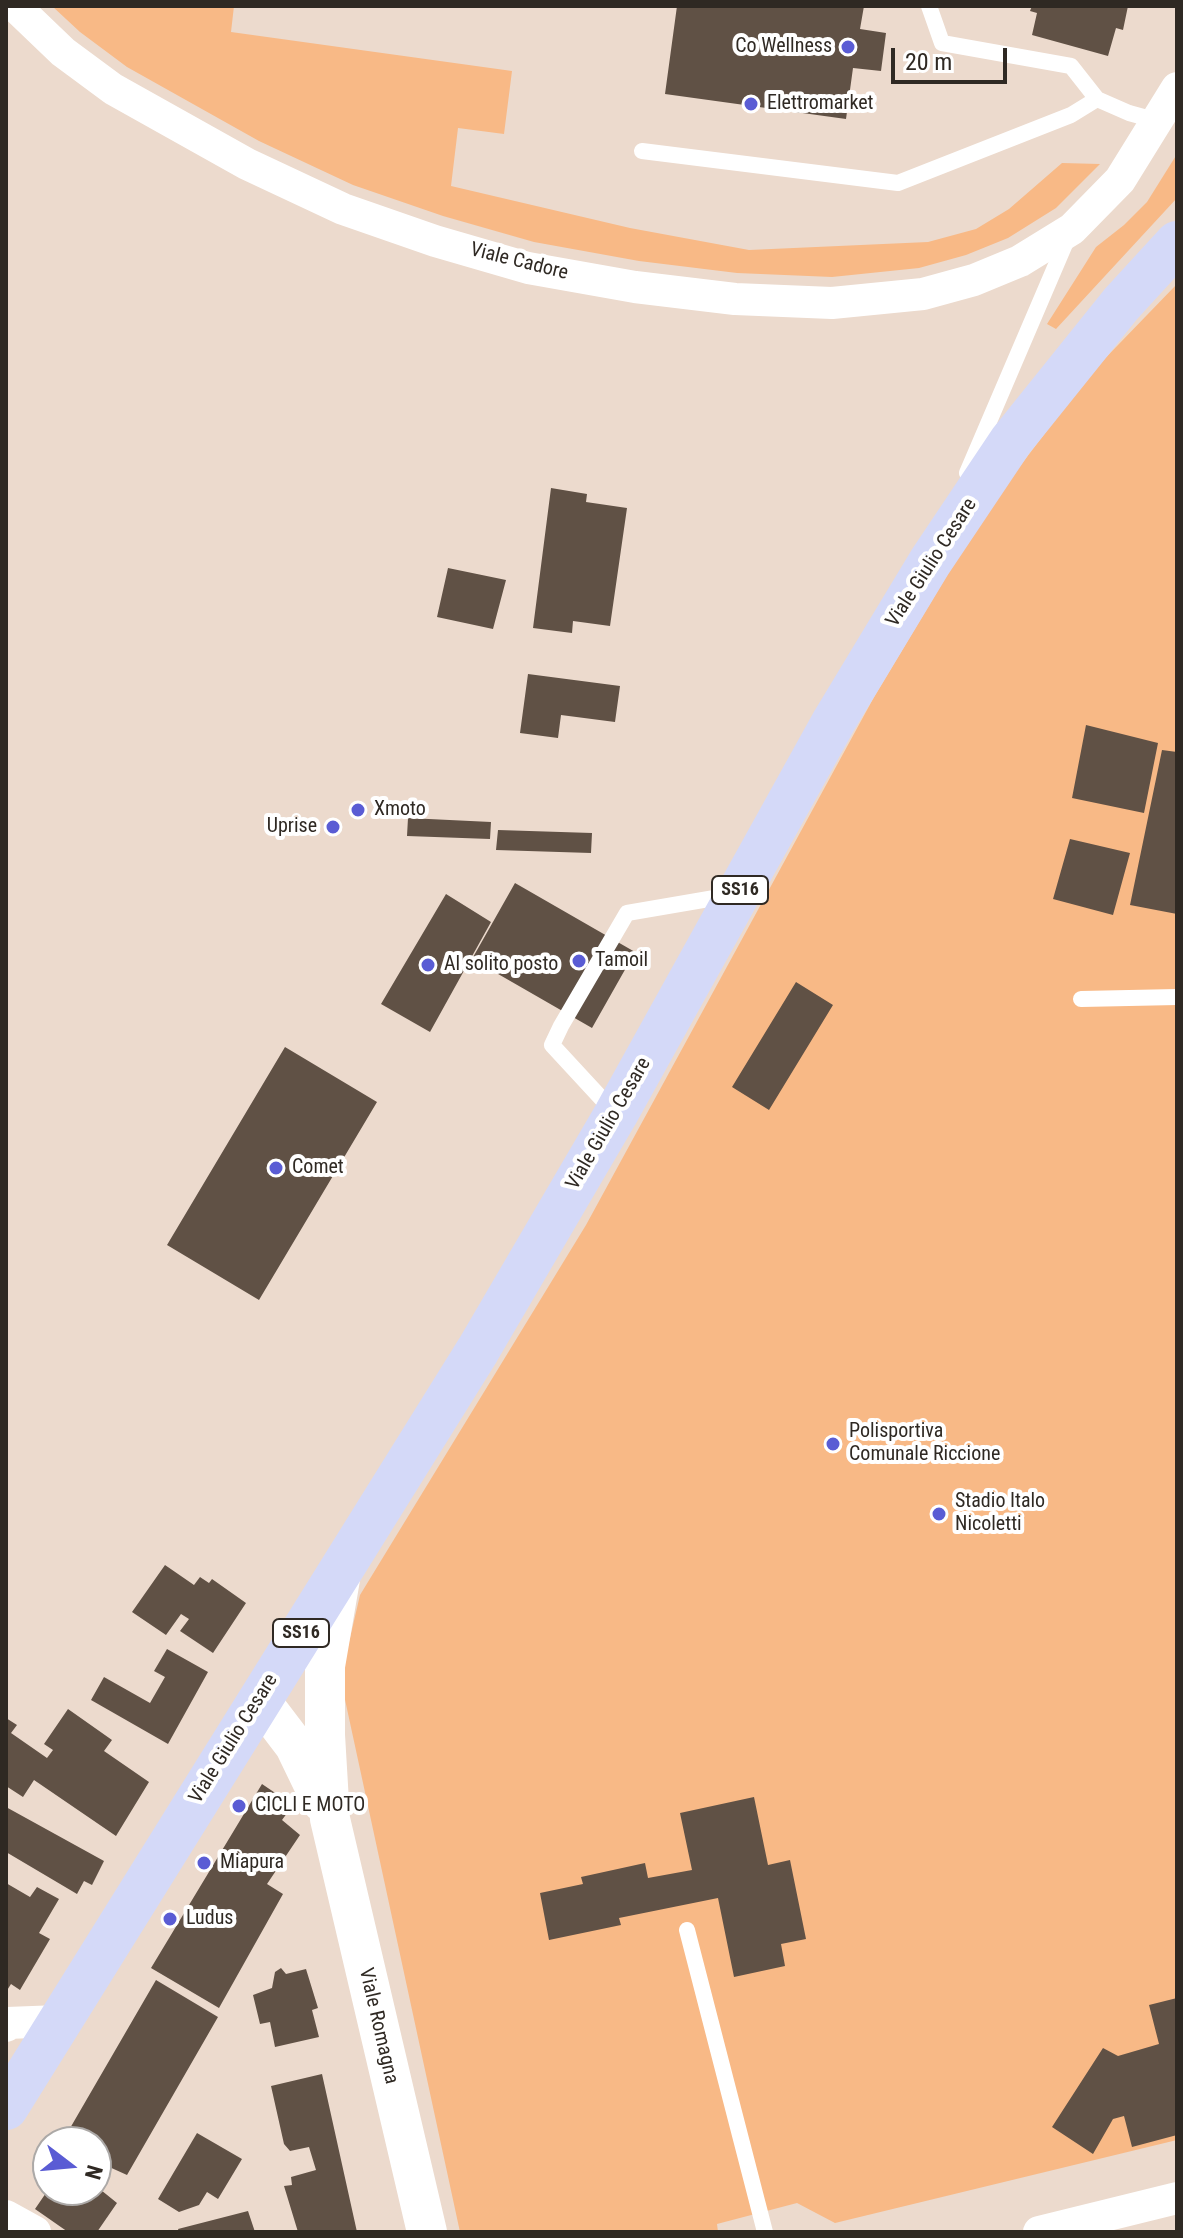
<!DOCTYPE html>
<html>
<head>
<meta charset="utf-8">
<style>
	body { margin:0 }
	#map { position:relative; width:1183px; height:2238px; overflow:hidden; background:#ecdacd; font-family:"Roboto Condensed",sans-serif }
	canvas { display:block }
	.frame { position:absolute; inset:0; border:8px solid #2f2923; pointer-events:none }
	.north { position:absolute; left:32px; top:2126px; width:80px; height:80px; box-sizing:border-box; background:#fff; border:2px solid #aca9a7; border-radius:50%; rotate:106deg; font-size:22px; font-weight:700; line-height:32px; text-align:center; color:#2f2923 }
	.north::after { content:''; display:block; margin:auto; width:28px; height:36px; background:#5a5cd4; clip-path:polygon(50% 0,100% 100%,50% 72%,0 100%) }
	.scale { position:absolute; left:891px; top:48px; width:116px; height:36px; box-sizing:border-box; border:4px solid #2f2923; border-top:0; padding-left:10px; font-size:24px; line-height:28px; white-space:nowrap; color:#2f2923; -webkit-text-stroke:6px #fff; paint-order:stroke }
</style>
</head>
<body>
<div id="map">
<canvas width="1183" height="2238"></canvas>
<div class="frame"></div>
<div class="north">N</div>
<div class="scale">20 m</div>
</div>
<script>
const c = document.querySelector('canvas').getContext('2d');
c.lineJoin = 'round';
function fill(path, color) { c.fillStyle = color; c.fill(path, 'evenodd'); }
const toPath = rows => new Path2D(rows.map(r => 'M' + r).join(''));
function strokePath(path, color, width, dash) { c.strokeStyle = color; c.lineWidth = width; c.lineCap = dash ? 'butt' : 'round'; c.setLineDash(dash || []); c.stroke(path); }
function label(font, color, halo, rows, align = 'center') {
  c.font = font + ' "Roboto Condensed",sans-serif'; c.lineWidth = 8; c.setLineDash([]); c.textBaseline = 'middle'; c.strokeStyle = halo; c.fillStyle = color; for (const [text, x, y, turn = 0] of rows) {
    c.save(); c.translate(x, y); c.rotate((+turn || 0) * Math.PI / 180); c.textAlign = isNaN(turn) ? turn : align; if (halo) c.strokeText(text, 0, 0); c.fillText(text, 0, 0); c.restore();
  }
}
fill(toPath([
	[52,6,234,6,231,32,512,71,504,134,458,128,451,186,630,228,749,250,928,242,976,229,1009,209,1062,163,1100,164,1056,208,1008,238,966,255,919,268,832,277,737,273,639,261,534,242,443,216,353,185,259,141,127,67,80,32],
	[1177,154,1177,198,1056,329,1047,324,1096,247,1124,225,1147,202],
	[1177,284,1177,2140,835,2223,797,2203,717,2224,718,2232,460,2232,344,1695,343,1668,360,1595,586,1225,873,699,983,515,1089,375]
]), '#f8b986');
fill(toPath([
	[677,6,864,6,860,29,886,33,881,71,853,68,846,119,665,94],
	[1032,6,1128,6,1123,30,1116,28,1108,56,1032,35,1037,13,1030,11],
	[551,488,587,494,586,502,627,508,610,626,573,621,572,633,533,628],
	[448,568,506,580,493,629,437,617],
	[528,674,620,686,615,722,561,715,558,738,520,733],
	[1086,725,1158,743,1144,813,1072,798],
	[1162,750,1177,752,1177,914,1130,905],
	[408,818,491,822,490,839,407,836],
	[498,830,592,833,591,853,496,850],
	[1070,839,1130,853,1113,915,1053,899],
	[515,883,635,952,592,1028,472,959],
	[446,894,491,922,430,1032,381,1004],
	[796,982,833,1005,769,1110,732,1087],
	[285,1047,377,1102,259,1300,167,1245],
	[165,1565,194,1585,200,1577,209,1583,212,1579,246,1603,213,1653,180,1631,189,1619,181,1614,166,1635,132,1612],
	[167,1649,208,1672,168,1744,91,1700,104,1677,150,1703,165,1677,154,1671],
	[68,1709,112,1740,104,1751,149,1782,116,1836,34,1780,23,1797,6,1786,6,1718,17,1725,11,1733,47,1758,53,1750,44,1744],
	[262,1784,293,1805,282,1820,300,1835,267,1884,283,1894,219,2008,151,1968],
	[754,1797,768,1865,790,1860,806,1939,781,1944,785,1966,734,1977,718,1898,619,1918,621,1925,549,1940,540,1893,583,1884,581,1877,645,1863,648,1878,692,1870,680,1813],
	[6,1807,104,1861,92,1885,84,1881,77,1894,6,1852],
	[6,1883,30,1897,37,1887,59,1899,39,1933,50,1939,20,1990,11,1984,6,1992],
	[281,1968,286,1974,306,1969,318,2008,312,2010,319,2037,275,2047,270,2022,260,2024,253,1995,272,1988,275,1972],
	[156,1980,218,2017,127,2175,96,2161,96,2142,62,2142],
	[1177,1998,1177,2135,1132,2147,1124,2116,1113,2119,1093,2154,1052,2127,1103,2048,1118,2056,1159,2044,1149,2005],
	[322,2074,357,2232,298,2232,284,2186,292,2185,291,2177,316,2170,309,2147,290,2151,284,2144,271,2086],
	[197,2133,242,2159,218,2199,207,2192,199,2205,179,2212,158,2199],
	[48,2163,48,2189,36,2181],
	[96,2186,117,2203,97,2232,68,2232,35,2209,48,2190,96,2190],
	[248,2211,255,2232,179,2232,178,2229]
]), '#605145');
strokePath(toPath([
	[929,6,942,43,1071,66,1097,99],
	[642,151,898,183,1071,115,1097,99,1129,113,1158,121],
	[967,473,1068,237],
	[1081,999,1177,997],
	[613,1111,552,1045,561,1026,627,913,732,895],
	[687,1930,765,2232]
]), '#fff', 16);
strokePath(toPath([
	[15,6,63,52,113,89,247,164,343,209,435,241,528,268,635,287,735,299,832,303,923,294,974,280,1020,261,1072,229,1120,180,1177,88],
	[6,2026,7,2023,59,2021],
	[6,2216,35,2232],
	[1039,2232,1177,2198]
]), '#fff', 32);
strokePath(toPath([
	[341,1573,325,1666,325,1735,330,1819,427,2232],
	[260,1700,295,1746,322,1802]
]), '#fff', 40);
strokePath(toPath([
	[6,2108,478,1350,616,1114,834,721,930,562,1011,441,1121,304,1177,243]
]), '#d4d9f8', 44);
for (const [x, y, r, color] of [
	[848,47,8,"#5a5cd4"],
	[751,104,8,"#5a5cd4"],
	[358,810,8,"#5a5cd4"],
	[333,827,8,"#5a5cd4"],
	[579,961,8,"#5a5cd4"],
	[428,965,8,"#5a5cd4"],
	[276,1168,8,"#5a5cd4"],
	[833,1444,8,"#5a5cd4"],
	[939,1514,8,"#5a5cd4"],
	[239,1806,8,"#5a5cd4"],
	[204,1863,8,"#5a5cd4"],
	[170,1919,8,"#5a5cd4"]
]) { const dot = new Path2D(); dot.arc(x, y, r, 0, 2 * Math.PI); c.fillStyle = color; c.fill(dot); strokePath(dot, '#fff', 3); }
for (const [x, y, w] of [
	[740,890,56],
	[301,1633,56]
]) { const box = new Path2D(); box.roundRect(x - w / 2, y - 14, w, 28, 6); c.fillStyle = '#fff'; c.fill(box); strokePath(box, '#2f2923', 2); }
label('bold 18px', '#2f2923', null, [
	["SS16",740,890],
	["SS16",301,1633]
]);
label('20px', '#2f2923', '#fff', [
	["Co Wellness",832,47,"right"],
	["Elettromarket",767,104],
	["Xmoto",374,810],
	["Uprise",317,827,"right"],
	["Tamoil",595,961],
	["Al solito posto",444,965],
	["Comet",292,1168],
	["Polisportiva",849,1432],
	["Comunale Riccione",849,1455],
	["Stadio Italo",955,1502],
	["Nicoletti",955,1525],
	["CICLI E MOTO",255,1806],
	["Miapura",220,1863],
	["Ludus",186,1919]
], 'left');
label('20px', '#2f2923', '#fff', [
	["Viale Cadore",519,262,14],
	["Viale Giulio Cesare",932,563,-57],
	["Viale Giulio Cesare",609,1124,-60],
	["Viale Giulio Cesare",234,1739,-58],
	["Viale Romagna",378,2026,77]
]);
</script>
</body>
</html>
